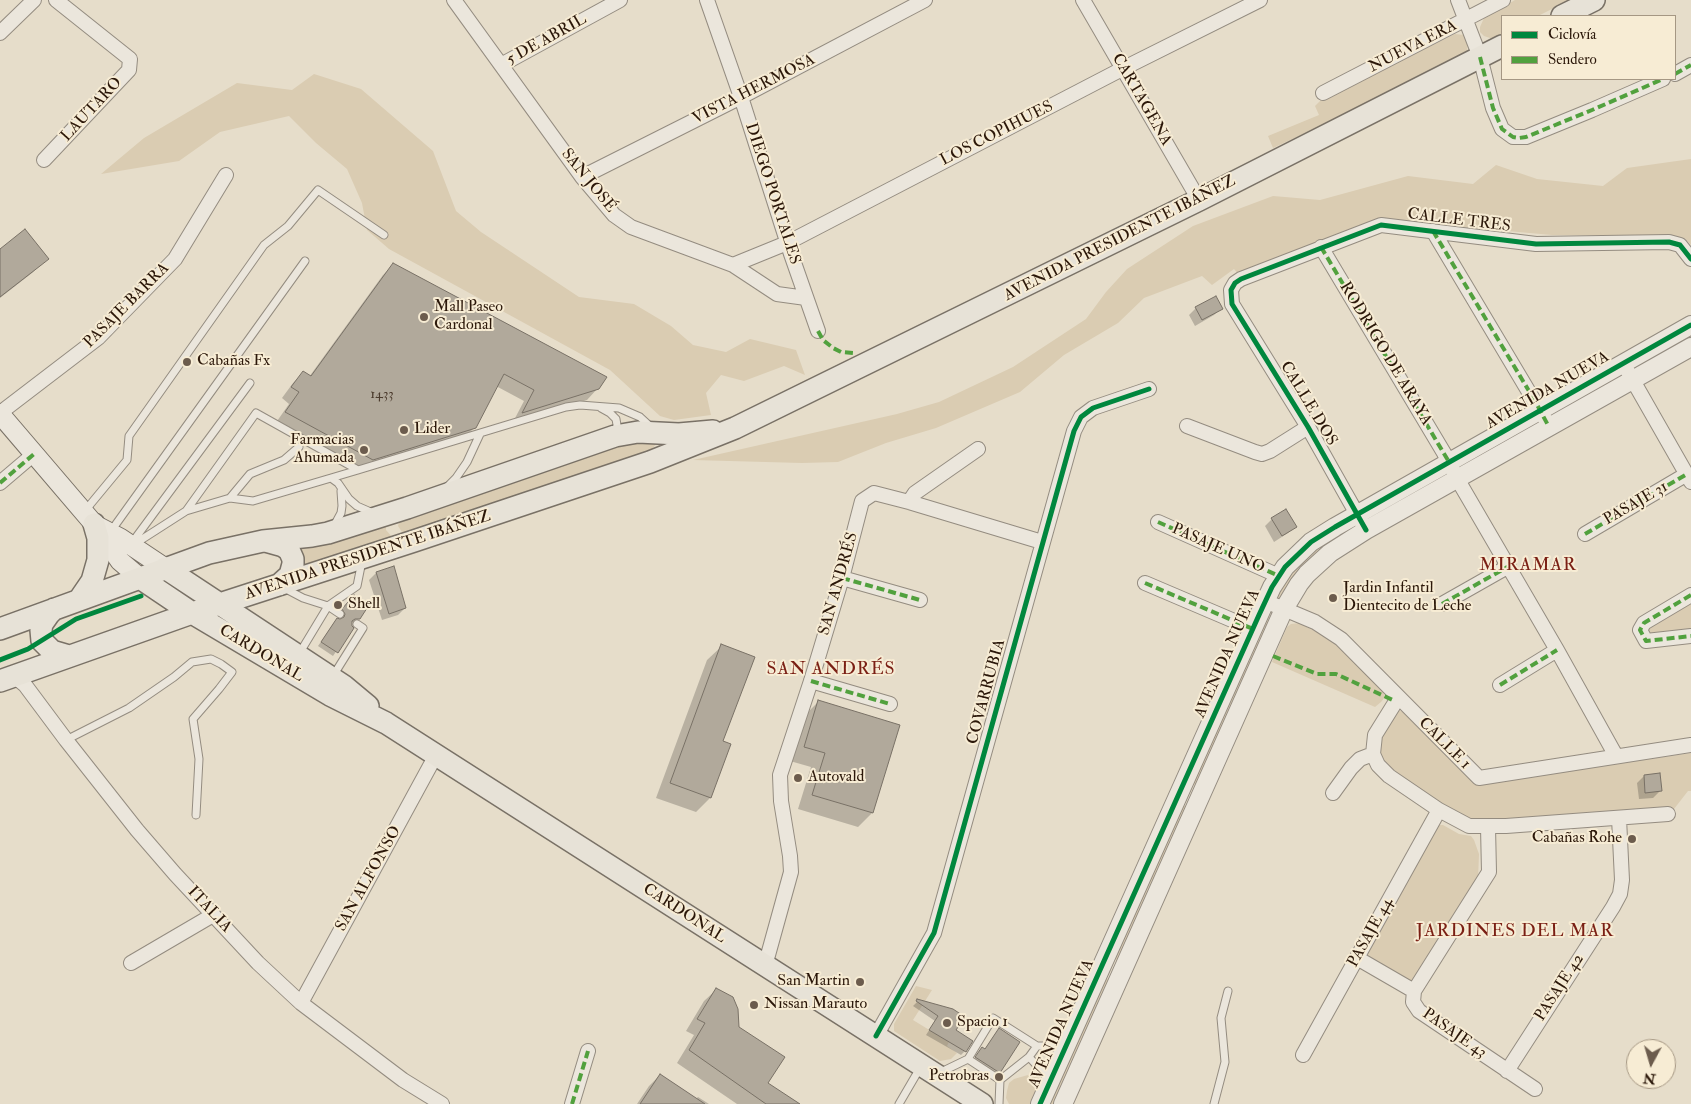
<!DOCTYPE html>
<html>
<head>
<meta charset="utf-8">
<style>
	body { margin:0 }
	#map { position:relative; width:1691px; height:1104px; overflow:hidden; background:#e6ddca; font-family:"IM FELL Double Pica",serif }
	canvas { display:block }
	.legend { position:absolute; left:1501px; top:15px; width:175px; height:65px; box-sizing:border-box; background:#f7ecd4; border:1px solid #a59783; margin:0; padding:6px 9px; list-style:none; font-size:15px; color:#2b1709 }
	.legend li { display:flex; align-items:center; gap:10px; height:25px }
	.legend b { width:25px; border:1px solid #a59783 }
	.north { position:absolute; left:1626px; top:1039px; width:50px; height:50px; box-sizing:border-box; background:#f7ecd4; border:1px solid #a59783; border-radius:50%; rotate:186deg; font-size:14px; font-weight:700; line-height:20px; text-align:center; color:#2b1709 }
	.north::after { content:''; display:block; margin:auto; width:18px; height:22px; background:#6c5c4d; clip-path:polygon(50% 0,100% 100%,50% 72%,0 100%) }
</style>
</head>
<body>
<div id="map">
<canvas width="1691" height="1104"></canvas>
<ul class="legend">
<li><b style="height:6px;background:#00873e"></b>Ciclovía</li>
<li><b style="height:6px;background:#51a13e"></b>Sendero</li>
</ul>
<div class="north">N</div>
</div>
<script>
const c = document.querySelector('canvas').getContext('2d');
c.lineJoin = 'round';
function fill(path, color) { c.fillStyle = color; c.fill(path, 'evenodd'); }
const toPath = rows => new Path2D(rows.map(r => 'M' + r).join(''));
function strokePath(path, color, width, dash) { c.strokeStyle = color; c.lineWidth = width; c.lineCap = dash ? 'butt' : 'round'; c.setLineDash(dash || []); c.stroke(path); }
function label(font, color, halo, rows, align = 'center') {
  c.font = font + ' "IM FELL Double Pica",serif'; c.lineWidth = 4; c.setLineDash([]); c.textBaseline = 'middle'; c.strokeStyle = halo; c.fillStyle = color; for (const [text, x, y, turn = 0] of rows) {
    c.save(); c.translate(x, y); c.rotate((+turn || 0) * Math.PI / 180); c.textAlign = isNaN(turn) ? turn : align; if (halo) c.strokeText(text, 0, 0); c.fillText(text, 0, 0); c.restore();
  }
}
fill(toPath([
	[1515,0,1570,0,1538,16,1502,16,1502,34,1493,39,1484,36,1480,32,1480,27,1484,18],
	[1455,34,1464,35,1468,42,1467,51,1464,54,1335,119,1273,148,1268,136,1319,115,1315,106,1323,98],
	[314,74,361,89,433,151,456,211,481,232,579,297,634,304,671,326,693,345,726,352,750,339,796,350,805,375,784,366,744,381,721,375,706,393,711,415,674,420,660,416,610,370,389,249,367,230,362,203,347,169,316,143,289,116,220,132,179,161,101,174,144,138,237,83,292,90],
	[1691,159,1691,245,1685,239,1671,235,1552,235,1383,220,1240,276,1234,269,1212,285,1202,276,1144,298,1118,323,1064,355,1020,392,936,428,886,443,838,462,802,463,693,460,897,414,939,402,1013,367,1086,319,1106,292,1127,269,1193,226,1273,196,1320,200,1408,176,1473,184,1496,165,1537,179,1603,186,1627,168],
	[624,443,657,443,652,449,640,456,406,532,402,532,398,526,400,519],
	[386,522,386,530,393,538,302,572,294,544],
	[1344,530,1346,531,1344,534,1313,556,1297,571,1282,597,1280,599,1277,598,1277,596,1288,576,1303,558],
	[1691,601,1691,633,1646,636,1648,626],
	[1269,616,1271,619,1198,783,1195,785,1193,783],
	[1300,623,1331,640,1382,690,1385,697,1381,702,1375,707,1272,662,1287,627,1291,624],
	[1397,710,1403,712,1473,782,1477,784,1691,753,1691,791,1688,791,1674,809,1487,824,1469,824,1384,767,1377,744],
	[1183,806,1187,806,1120,957,1117,960,1115,959],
	[1439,825,1443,825,1459,834,1471,836,1474,840,1479,854,1478,880,1411,984,1365,956,1436,826],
	[1106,976,1108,980,1054,1104,1048,1104],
	[916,986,932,990,913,1020,949,1042,947,1046,957,1053,951,1059,940,1061,894,1031,894,1024],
	[1035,1070,1042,1078,1041,1085,1032,1104,1009,1104,1006,1098,1007,1091,1009,1083,1014,1079,1028,1075]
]), '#daccb2');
fill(toPath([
	[0,250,47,259,32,273,0,298],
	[393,265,598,388,587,400,513,422,524,401,496,386,475,427,464,438,362,470,275,424,289,404,282,398,293,383,303,373,309,377,383,275],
	[1196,308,1221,309,1214,315,1195,326,1189,315],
	[1272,519,1295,527,1288,533,1274,542,1265,526],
	[376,573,405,608,398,615,382,620,369,580],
	[354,596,359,619,355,622,351,622,352,628,333,656,318,646,334,623,337,619,342,620,342,616,340,613,348,602],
	[722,646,722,742,710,798,696,812,656,798,707,660],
	[818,702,872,813,858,827,798,809,811,767,790,761,804,716],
	[1644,776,1660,791,1653,798,1639,799,1637,783],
	[717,989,767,1083,798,1104,737,1104,677,1063,694,1035,686,1031,704,1001],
	[918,1001,952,1010,955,1031,965,1051,961,1055,926,1035,935,1021,913,1006],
	[999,1030,1018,1042,996,1076,973,1061,982,1048,985,1050],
	[660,1075,696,1099,698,1097,709,1104,637,1104,649,1086]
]), '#0003');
const building = toPath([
	[25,229,49,259,0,297,0,249,25,229],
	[393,263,607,377,599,389,522,413,534,390,504,374,476,428,373,460,285,412,299,392,291,387,303,371,311,376,393,263],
	[1216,296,1223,309,1202,320,1195,307,1216,296],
	[1286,509,1297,527,1282,536,1271,518,1286,509],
	[394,566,406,608,389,614,376,572,394,566],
	[354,595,369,605,360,619,355,619,352,621,352,626,354,628,338,653,321,642,337,618,340,619,344,617,345,614,342,609,354,595],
	[721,644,755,657,723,741,731,744,711,798,670,783,721,644],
	[818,700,900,725,873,813,812,795,825,753,804,747,818,700],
	[1660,773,1662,791,1645,793,1644,775,1660,773],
	[716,988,733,997,738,1009,739,1027,785,1057,768,1083,800,1104,766,1104,689,1050,705,1023,697,1019,716,988],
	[917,999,953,1009,965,1017,956,1030,973,1041,966,1052,929,1030,938,1016,916,1001,917,999],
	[999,1028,1020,1042,1000,1073,975,1057,982,1047,985,1049,999,1028],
	[660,1074,705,1104,640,1104,660,1074]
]);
fill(building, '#b1a99b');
strokePath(building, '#797166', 1);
const service = toPath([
	[601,408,610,413,616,419,617,425,616,434],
	[358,470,566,407,580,405,619,408,640,417,652,428],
	[448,486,456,478,467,462,480,434],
	[230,498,250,474,284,460,299,447],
	[186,511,256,413,358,470,331,478],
	[84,512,127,460,129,436,264,245,288,226,318,190,384,235],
	[334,526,341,513,342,506,341,491],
	[111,531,305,261],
	[131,544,250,383],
	[133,545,186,511,230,498,253,501,331,478,338,483,349,499,357,506,373,513],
	[284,588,303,598,328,606,340,614],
	[299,654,328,606,357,586,362,561],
	[333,676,363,628,357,624],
	[66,740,129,708,174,677,192,662,211,659,221,664,232,672,219,689,193,719,199,759,196,815],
	[1029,1057,1050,1080],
	[968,1059,1000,1080],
	[939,1073,968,1059,993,1018,1037,1046,1064,1046],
	[899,1104,920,1068],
	[999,1104,1000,1080,1029,1057,1037,1046],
	[1214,1104,1225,1062,1221,1018,1228,991]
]);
const minor = toPath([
	[454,0,582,177,614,215,631,227,733,265,777,294,806,298],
	[707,0,741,97,791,254,818,331],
	[1083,0,1199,200],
	[1458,0,1480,57,1493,108,1502,129,1513,137,1526,137,1592,110,1663,79],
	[0,33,34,0],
	[501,65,620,0],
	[1675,74,1691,65],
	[1323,93,1503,0],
	[44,160,129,70,130,59,56,0],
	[582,177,741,97,925,0],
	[1433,231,1545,419],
	[1321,247,1444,453,1462,487,1557,650,1616,756],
	[733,265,787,243,1124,68,1260,0],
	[1623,363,1691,482],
	[0,413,98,338,175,259,226,175],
	[1187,426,1255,452,1262,454,1270,451,1308,427],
	[0,483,34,454],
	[909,502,915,493,978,449],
	[1158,522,1279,576],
	[1362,523,1308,427,1232,304,1231,290,1235,283,1241,279,1381,225,1536,244,1669,242,1680,245,1691,259],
	[1585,534,1687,474],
	[842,578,920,600],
	[1145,583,1253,629],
	[1691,595,1644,623,1640,630,1646,641,1691,636],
	[1265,601,1315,622,1341,639,1479,778,1691,745],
	[1442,604,1509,566],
	[14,676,25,685,66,740,137,830,175,874,258,963,301,1003,403,1080,442,1104],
	[811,681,890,704],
	[1500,685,1557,650],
	[1398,698,1375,735,1373,754,1378,765,1389,776,1439,810,1469,826,1506,826,1668,814],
	[1333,793,1351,768,1360,759,1373,754],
	[1488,827,1489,872,1414,991,1413,1002,1419,1011,1535,1089],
	[1357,958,1414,991],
	[131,963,213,915],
	[765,966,791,872,790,856,781,801,780,775,811,681,842,578,862,501,874,493,909,502,1042,542],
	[301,1003,436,755],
	[876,1036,934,933,1074,431,1081,417,1093,408,1149,389],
	[1303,1055,1439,810],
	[1507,1071,1613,907,1620,894,1622,880,1619,818],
	[572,1104,588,1051]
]);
const tertiary = toPath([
	[1040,1104,1259,615,1272,587,1285,567,1311,542,1335,527,1691,325],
	[1063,1104,1284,609,1299,584,1307,574,1330,553,1366,530,1691,347]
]);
const secondary = toPath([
	[0,414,94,524,120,561,140,578],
	[97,526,120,538,165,568]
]);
const primary = toPath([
	[1562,16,1594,0],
	[265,541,283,546,289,550,293,559,293,564,290,575,279,585],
	[165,568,344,686,368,706],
	[140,578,192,613,330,695,386,723,982,1104],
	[79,600,92,581,98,560,98,538,94,524],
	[54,609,49,614,42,624,41,630,42,641,52,651,69,656],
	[0,629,209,553,263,541,312,536,328,533,407,508,615,436,638,432,679,434,713,431],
	[0,681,192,613,414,541,650,462,735,428,1199,200,1502,46]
]);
strokePath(service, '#948c80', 9);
strokePath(minor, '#948c80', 16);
strokePath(tertiary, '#948c80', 20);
strokePath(secondary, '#797166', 21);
strokePath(primary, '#797166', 24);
strokePath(service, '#ebe6dc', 7);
strokePath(minor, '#ebe6dc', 14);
strokePath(tertiary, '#ebe6dc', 18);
strokePath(secondary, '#ebe6dc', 19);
strokePath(primary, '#e7e2d7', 21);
strokePath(toPath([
	[1480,57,1493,108,1502,129,1513,137,1519,138,1526,137,1592,110,1663,79],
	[1675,74,1691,65],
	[1433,231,1535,401,1549,427],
	[1321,247,1449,462],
	[818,331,823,340,833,348,841,352,853,353],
	[0,483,34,454],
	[1158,522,1279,576],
	[1585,534,1687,474],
	[842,578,920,600],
	[1145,583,1253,629],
	[1691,595,1644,623,1640,630,1646,641,1691,636],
	[1442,604,1509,566],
	[1273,656,1317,674,1336,674,1395,701],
	[811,681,890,704],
	[1500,685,1557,650],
	[572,1104,588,1051]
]), '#51a13e', 4, [8, 4]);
strokePath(toPath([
	[1366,530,1308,427,1232,304,1231,290,1235,283,1241,279,1381,225,1536,244,1669,242,1680,245,1691,259],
	[0,660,28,649,76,619,141,596],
	[876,1036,934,933,1074,431,1081,417,1093,408,1149,389],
	[1040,1104,1259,615,1272,587,1285,567,1311,542,1335,527,1691,325]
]), '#00873e', 5);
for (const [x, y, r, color] of [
	[424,317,5,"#6c5c4d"],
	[187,362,5,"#6c5c4d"],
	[404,430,5,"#6c5c4d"],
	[364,450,5,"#6c5c4d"],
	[1333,598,5,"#6c5c4d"],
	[338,605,5,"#6c5c4d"],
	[798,778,5,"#6c5c4d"],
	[1632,839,5,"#6c5c4d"],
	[860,982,5,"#6c5c4d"],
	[754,1005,5,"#6c5c4d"],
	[947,1023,5,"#6c5c4d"],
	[999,1077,5,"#6c5c4d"]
]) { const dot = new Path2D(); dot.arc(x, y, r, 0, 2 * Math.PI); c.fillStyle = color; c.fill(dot); strokePath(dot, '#f7ecd4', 2); }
label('14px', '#4c3c2e', null, [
	["1433",382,395]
]);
label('16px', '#2b1709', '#f7ecd4', [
	["5 DE ABRIL",547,40,-29],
	["NUEVA ERA",1413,47,-27],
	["VISTA HERMOSA",754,90,-27],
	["CARTAGENA",1141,100,60],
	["LAUTARO",92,110,-47],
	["LOS COPIHUES",997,134,-27],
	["SAN JOSÉ",588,181,51],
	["DIEGO PORTALES",772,194,72],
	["CALLE TRES",1459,221,7],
	["AVENIDA PRESIDENTE IBÁÑEZ",1120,239,-27],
	["PASAJE BARRA",127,306,-45],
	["RODRIGO DE ARAYA",1385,354,59],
	["AVENIDA NUEVA",1548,391,-30],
	["CALLE DOS",1308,404,59],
	["PASAJE 31",1636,504,-30],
	["PASAJE UNO",1218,549,24],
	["AVENIDA PRESIDENTE IBÁÑEZ",368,556,-18],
	["SAN ANDRÉS",839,584,-74],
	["CARDONAL",261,654,31],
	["AVENIDA NUEVA",1228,654,-66],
	["COVARRUBIA",987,692,-75],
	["CALLE 1",1444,744,45],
	["SAN ALFONSO",369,879,-61],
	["ITALIA",209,910,47],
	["CARDONAL",684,914,33],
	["PASAJE 44",1371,933,-61],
	["PASAJE 42",1560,988,-57],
	["AVENIDA NUEVA",1062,1024,-66],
	["PASAJE 43",1454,1034,35]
]);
label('16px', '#2b1709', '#f7ecd4', [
	["Mall Paseo",434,308],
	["Cardonal",434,326],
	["Cabañas Fx",197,362],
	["Lider",414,430],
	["Farmacias",354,441,"right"],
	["Ahumada",354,459,"right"],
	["Jardin Infantil",1343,589],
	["Dientecito de Leche",1343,607],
	["Shell",348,605],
	["Autovald",808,778],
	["Cabañas Rohe",1622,839,"right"],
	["San Martin",850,982,"right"],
	["Nissan Marauto",764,1005],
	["Spacio 1",957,1023],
	["Petrobras",989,1077,"right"]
], 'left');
c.letterSpacing = '1px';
label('18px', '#7a1f14', '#f7ecd4', [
	["MIRAMAR",1528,566],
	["SAN ANDRÉS",831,670],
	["JARDINES DEL MAR",1515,932]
]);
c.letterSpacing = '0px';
</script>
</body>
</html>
